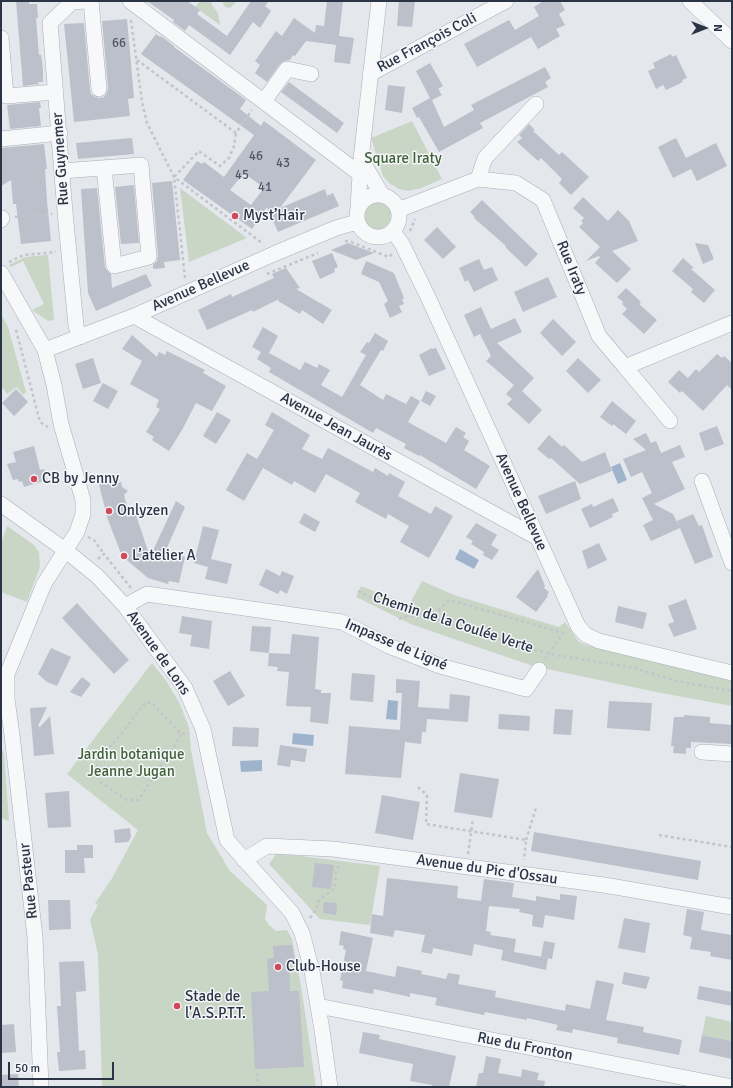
<!DOCTYPE html>
<html>
<head>
<meta charset="utf-8">
<style>
	body { margin:0 }
	#map { position:relative; width:733px; height:1088px; overflow:hidden; background:#e4e7ec; font-family:Signika,sans-serif }
	canvas { display:block }
	.frame { position:absolute; inset:0; border:2px solid #2b3445; pointer-events:none }
	.north { position:absolute; left:685px; top:8px; width:40px; height:40px; -webkit-text-stroke:3px #f4f6f9; paint-order:stroke; rotate:90deg; font-size:11px; font-weight:700; line-height:16px; text-align:center; color:#2b3445 }
	.north::after { content:''; display:block; margin:auto; width:14px; height:18px; background:#2b3445; clip-path:polygon(50% 0,100% 100%,50% 72%,0 100%) }
	.scale { position:absolute; left:8px; top:1062px; width:106px; height:18px; box-sizing:border-box; border:2px solid #2b3445; border-top:0; padding-left:5px; font-size:12px; line-height:14px; white-space:nowrap; color:#2b3445; -webkit-text-stroke:3px #f4f6f9; paint-order:stroke }
</style>
</head>
<body>
<div id="map">
<canvas width="733" height="1088"></canvas>
<div class="frame"></div>
<div class="north">N</div>
<div class="scale">50 m</div>
</div>
<script>
const c = document.querySelector('canvas').getContext('2d');
c.lineJoin = 'round';
function fill(path, color) { c.fillStyle = color; c.fill(path, 'evenodd'); }
const toPath = rows => new Path2D(rows.map(r => 'M' + r).join(''));
function strokePath(path, color, width, dash) { c.strokeStyle = color; c.lineWidth = width; c.lineCap = dash ? 'butt' : 'round'; c.setLineDash(dash || []); c.stroke(path); }
function label(font, color, halo, rows, align = 'center') {
  c.font = font + ' Signika,sans-serif'; c.lineWidth = 3; c.setLineDash([]); c.textBaseline = 'middle'; c.strokeStyle = halo; c.fillStyle = color; for (const [text, x, y, turn = 0] of rows) {
    c.save(); c.translate(x, y); c.rotate((+turn || 0) * Math.PI / 180); c.textAlign = isNaN(turn) ? turn : align; if (halo) c.strokeText(text, 0, 0); c.fillText(text, 0, 0); c.restore();
  }
}
fill(toPath([
	[200,1,211,1,212,5,218,13,220,25,195,7],
	[222,1,237,1,230,8,225,7],
	[412,121,442,179,421,188,409,191,399,189,389,183,383,176,371,138],
	[180,188,247,238,189,262],
	'361 215a15 15 0 1 1 30 0a15 15 0 1 1-30 0Z',
	[48,255,54,320,48,321,32,310,44,304,23,261,11,267,9,265,25,257],
	[1,314,8,327,26,392,23,395,17,387,7,394,2,387,1,388],
	[7,526,34,545,39,552,40,567,27,602,1,592,1,544],
	[422,581,454,595,559,627,565,622,579,642,586,645,732,681,732,706,656,692,533,666,413,625,356,597,361,586,409,605],
	[152,663,167,682,180,704,189,728,191,750,207,833,230,871,267,905,265,919,269,925,276,931,287,930,292,939,302,992,316,1087,102,1087,98,954,90,920,98,905,95,903,111,880,138,830,67,774],
	[1,747,4,754,9,821,1,818],
	[277,853,380,866,370,925,320,919,269,864],
	[706,1016,732,1022,732,1041,702,1035]
]), '#c9d6c5');
fill(toPath([
	[620,463,627,480,618,484,611,467],
	[460,549,479,560,474,569,455,559],
	[388,700,398,701,397,720,386,719],
	[293,733,314,735,313,746,292,744],
	[262,760,262,771,241,772,240,761]
]), '#9fb4cc');
fill(toPath([
	[16,1,29,1,29,4,37,4,38,18,36,18,39,55,41,55,43,69,43,82,38,82,39,84,23,86],
	[147,1,187,1,200,10,197,14,227,36,251,1,269,1,265,6,271,11,260,28,253,22,230,55,189,25,185,31,173,22,174,20],
	[327,1,343,1,339,36,354,38,350,64,334,62,336,45,306,41,295,56,293,55,290,60,284,61,280,64,267,82,255,73,260,65,255,61,276,31,282,36,294,18,315,33,316,25,324,26],
	[399,1,415,1,412,27,397,26],
	[543,1,560,1,565,10,559,14,565,25,556,29,560,36,538,49,531,37,477,67,464,44,509,20,515,30,539,16,534,7],
	[127,19,134,98,128,99,130,116,74,122,64,24,84,23,90,90,91,94,95,97,100,98,104,97,107,93,108,88,102,21],
	[156,34,160,37,161,36,174,46,174,47,246,100,240,109,261,126,264,121,316,160,280,208,325,189,327,196,333,193,339,206,278,232,267,207,252,229,183,180,197,161,202,164,204,162,224,177,254,135,141,54],
	[244,173,264,188,251,205,230,190],
	[671,54,672,57,676,55,687,78,682,80,683,82,666,90,663,85,656,89,648,71,655,68,653,63],
	[430,63,443,86,438,89,442,95,432,100,444,127,474,110,471,105,545,67,551,78,545,82,548,87,480,123,483,128,439,152,419,117,417,118,412,108,430,98,416,71],
	[289,82,344,123,337,133,281,92],
	[388,85,405,87,402,113,385,110],
	[40,102,41,108,39,108,41,126,10,129,7,105],
	[529,124,535,130,533,131,559,155,562,152,589,177,571,195,559,183,562,179,541,158,538,161,517,142,522,138,519,135],
	[132,138,134,154,78,159,76,143],
	[676,138,686,158,716,143,727,166,697,181,691,169,673,178,658,147],
	[44,144,47,169,45,169,47,201,51,241,21,244,16,204,13,204,11,180,1,186,1,148],
	[172,181,180,260,164,262,165,268,153,269,153,265,157,261,158,256,152,183],
	[134,185,139,243,121,244,115,187],
	[97,188,105,267,107,271,111,274,112,288,146,274,152,286,96,311,88,293,81,189],
	[583,197,608,221,618,210,629,221,638,241,612,251,631,269,617,283,595,263,600,257,599,256,586,261,600,247,579,227,583,223,581,221,584,218,573,208],
	[482,200,538,254,526,267,505,247,506,246,474,218,475,217,470,212],
	[437,227,456,247,443,259,424,240],
	[348,243,374,253,356,260,331,250],
	[695,243,708,245,714,259,703,264],
	[332,253,338,267,334,269,335,272,320,279,312,261],
	[683,258,694,268,691,269,715,290,704,303,691,292,693,289,672,271],
	[479,259,484,270,492,267,498,280,474,292,468,280,465,282,459,268],
	[366,261,394,273,404,298,402,300,404,304,399,306,402,312,390,318,384,304,388,301,379,282,361,274],
	[286,268,300,288,296,289,332,310,323,324,302,310,300,314,278,301,279,299,253,312,252,310,207,330,198,310,231,294,232,297,274,278,272,274],
	[548,277,557,297,523,312,514,292],
	[626,288,641,302,639,304,657,320,644,334,622,314,627,309,622,304,623,302,617,297],
	[481,307,491,329,515,318,522,332,497,343,534,378,522,391,542,410,529,424,507,404,512,399,506,394,514,385,486,361,491,356,480,334,474,337,464,315],
	[553,319,576,342,562,356,540,333],
	[263,327,278,336,269,353,300,370,305,362,317,368,319,364,330,370,321,385,342,397,366,355,360,352,367,342,369,343,375,333,388,341,383,351,381,350,360,385,383,400,386,394,406,404,411,396,420,401,408,422,446,443,456,427,466,433,463,437,469,441,464,450,490,466,476,489,420,455,419,456,404,448,406,444,376,428,373,433,269,372,271,368,257,359,261,352,252,347],
	[132,335,157,357,159,352,165,355,167,351,205,370,203,373,226,386,212,411,196,403,182,430,169,451,152,440,154,437,146,432,160,409,156,407,159,400,130,384,142,361,122,349],
	[432,348,432,349,436,348,446,369,429,376,419,355],
	[717,354,722,358,724,356,732,363,732,390,727,385,703,411,682,391,680,393,668,382,679,370,688,378,696,369,699,372],
	[93,358,101,383,83,389,75,364],
	[578,358,601,380,588,393,566,371],
	[103,383,118,391,108,409,93,401],
	[16,389,28,402,14,416,2,403],
	[426,391,436,396,430,406,421,401],
	[612,401,636,421,626,434,613,424,612,426,600,417],
	[217,412,231,420,216,444,203,436],
	[272,412,310,435,302,449,322,459,328,448,373,472,375,468,388,476,389,473,405,482,398,496,431,514,435,506,453,516,429,558,400,542,409,526,388,514,386,519,355,502,360,493,326,474,315,493,294,481,292,485,263,468,244,501,226,490,247,453,257,459,274,430,265,425],
	[717,426,724,444,705,451,699,433],
	[646,433,651,443,656,441,661,453,680,445,685,457,672,462,685,489,654,504,673,514,680,528,651,541,643,525,653,520,642,498,652,493,642,472,631,477,623,459,646,450,633,439],
	[549,435,562,447,564,445,582,462,605,452,612,471,580,484,551,458,549,459,537,449],
	[34,446,40,470,44,469,47,480,24,487,22,481,19,482,18,479,13,480,7,464,16,462,13,452],
	[97,477,111,485,121,482,122,487,128,491,124,495,129,514,135,512,150,557,176,501,185,507,166,550,169,551,169,552,185,557,179,583,169,581,168,584,148,578,122,556,108,520],
	[575,481,581,499,546,514,538,496],
	[613,498,619,511,612,514,613,517,590,528,581,509,592,504,593,507],
	[304,513,320,522,315,532,299,523],
	[693,514,699,526,702,525,713,557,695,564,677,521],
	[476,523,497,535,491,545,499,550,492,560,483,555,484,552,471,544,473,541,466,537],
	[203,526,219,530,211,559,232,564,227,584,205,579,208,567,194,563],
	[599,543,607,560,588,569,582,551],
	[266,569,280,576,282,571,294,576,287,594,280,590,278,594,259,585],
	[538,569,545,586,544,588,549,592,547,595,548,596,536,612,516,597],
	[686,599,697,629,674,637,668,624,674,622,668,606],
	[77,603,129,660,114,674,62,618],
	[618,606,647,613,643,629,615,622],
	[182,616,212,621,209,649,190,646,192,635,179,633],
	[252,626,271,627,269,653,250,651],
	[292,634,319,637,315,689,321,690,321,693,331,693,328,724,310,722,311,707,286,706,289,672,277,671,278,667,268,666,269,653,290,654],
	[51,648,71,657,57,686,47,682,38,674],
	[230,671,245,696,228,706,213,681],
	[352,673,375,675,373,702,350,700],
	[82,677,91,684,81,697,70,692],
	[396,679,420,681,418,707,449,709,450,694,470,696,468,722,427,719,426,732,422,732,421,744,405,742,401,778,345,774,349,726,400,730,402,693,396,693],
	[609,701,652,703,650,731,607,728],
	[47,707,38,726,40,727,50,716,54,754,34,756,30,708],
	[555,709,573,710,571,735,553,734],
	[499,714,530,716,529,731,498,729],
	[684,715,710,717,710,723,732,725,732,744,691,742,691,748,686,748,686,754,673,753,674,746,671,746,674,717,684,717],
	[233,727,259,728,258,747,232,746],
	[280,745,307,749,305,762,291,760,290,767,277,765],
	[460,773,499,779,492,818,454,812],
	[69,791,71,827,48,828,45,793],
	[382,795,420,802,413,840,375,833],
	[130,828,131,837,128,842,115,843,114,830],
	[534,832,701,861,698,880,531,851],
	[77,845,93,845,93,858,84,858,85,873,65,873,65,850,77,850],
	[315,863,334,865,331,889,312,887],
	[387,878,458,886,457,898,481,901,484,879,514,883,512,897,536,901,536,896,560,900,560,894,577,896,574,920,545,915,543,928,532,926,533,915,519,912,520,909,489,906,486,931,491,932,490,935,516,939,514,952,548,958,546,970,501,960,503,950,474,944,472,956,433,948,432,954,421,952,425,935,395,930,393,937,370,933,372,914,383,916],
	[48,900,70,900,71,929,49,930],
	[324,902,337,903,336,915,323,913],
	[687,909,704,912,701,930,732,935,732,960,710,956,711,952,690,949,692,937,683,935],
	[624,918,650,923,645,953,618,948],
	[341,931,373,938,366,971,395,977,397,966,422,971,421,974,446,979,448,973,460,975,458,984,496,991,495,997,565,1011,566,1004,590,1009,596,980,614,984,606,1020,644,1027,643,1032,682,1040,679,1055,617,1043,618,1038,573,1029,572,1033,556,1030,558,1025,527,1018,527,1020,485,1012,484,1015,435,1005,437,998,410,993,410,997,374,989,373,994,342,988,343,981,340,980,346,950,343,949,344,946,339,945],
	[544,941,555,943,552,959,541,957],
	[292,945,295,962,289,961,290,991,299,991,304,1067,255,1069,251,992,269,991,267,959,274,958,273,946],
	[84,961,86,991,76,992,79,1051,85,1050,86,1069,59,1071,57,1052,60,1052,57,1006,61,1006,59,962],
	[624,972,650,977,646,989,622,984],
	[699,986,732,992,732,1006,697,999],
	[14,1024,16,1052,1,1053,1,1025],
	[363,1032,380,1035,379,1039,456,1056,449,1087,431,1087,432,1085,410,1081,413,1064,359,1053],
	[702,1035,732,1041,732,1059,699,1052],
	[486,1056,501,1059,498,1073,521,1077,522,1069,539,1073,537,1080,545,1081,544,1087,476,1087,479,1073,483,1073],
	[18,1074,19,1087,1,1087,1,1075]
]), '#bbc0ca');
const minor = toPath([
	[91,1,99,89],
	[130,1,360,174],
	[690,1,732,41],
	[1,38,6,96,56,92],
	[370,74,506,1],
	[264,101,287,69,311,74],
	[1,139,60,133],
	[361,159,382,195],
	[62,171,141,165,149,257,114,266,104,168],
	[478,179,485,158,536,104],
	'357 216a21 21 0 1 1 42 0a21 21 0 1 1-42 0Z',
	[358,207,361,159,379,1],
	[398,210,478,179,516,183,543,200,599,336,625,367,732,323],
	[1,220,2,218],
	[393,231,402,244,428,297,578,626,586,635,599,641,732,673],
	[1,273,45,350,54,385,61,424,83,500,83,514,77,532,44,584,1,689],
	[134,316,538,538],
	[80,337,76,326,65,212,50,23,72,2,84,1],
	[45,350,134,316,276,253,336,228,357,222],
	[625,367,670,421],
	[702,481,732,563],
	[1,504,65,550,97,576,125,606,185,688,203,729,227,840,292,913,302,933,312,971,322,1030,330,1087],
	[125,606,147,594,342,622,389,646,440,666,526,689,539,670],
	[7,678,7,699,12,735,35,937,41,1087],
	[702,752,732,754],
	[244,860,267,846,333,849,604,885,732,907],
	[318,1006,732,1087]
]);
strokePath(minor, '#a9aeb7', 16);
strokePath(toPath([
	[131,20,142,102,147,123,174,177,262,243],
	[137,60,236,133,252,110],
	[15,217,52,214],
	[410,231,415,219],
	[345,241,351,242,389,257,392,254],
	[9,262,24,255,56,252],
	[267,274,318,253],
	[185,278,174,177,199,151,220,166,229,158,234,146,236,133],
	[16,330,40,422,48,427],
	[88,537,94,540,104,554],
	[98,559,104,554,131,588],
	[358,591,379,601,549,654,635,668,676,681,732,691],
	[399,619,407,616,430,617,450,600,556,631,563,633,566,631],
	[545,659,563,633],
	[181,734,176,744,154,775,139,800,127,800,99,781,97,767,100,757,117,739,146,702,152,703,181,734,189,733],
	[418,787,427,795,426,824,526,840,524,860],
	[659,835,732,847],
	[526,840,536,808],
	[468,854,473,819],
	[310,918,317,908,319,900,334,889,337,869,340,864],
	[257,1073,258,1087]
]), '#c2c5cb', 2.5, [3, 3]);
strokePath(minor, '#f7f8fa', 15);
for (const [x, y, r, color] of [
	[235,216,4,"#d1495b"],
	[34,479,4,"#d1495b"],
	[109,511,4,"#d1495b"],
	[124,556,4,"#d1495b"],
	[278,967,4,"#d1495b"],
	[177,1006,4,"#d1495b"]
]) { const dot = new Path2D(); dot.arc(x, y, r, 0, 2 * Math.PI); c.fillStyle = color; c.fill(dot); strokePath(dot, '#f4f6f9', 1.5); }
label('13px', '#4f5766', null, [
	["66",119,44],
	["46",256,157],
	["43",283,164],
	["45",242,176],
	["41",265,188]
]);
label('15px', '#2b3445', '#f4f6f9', [
	["Rue François Coli",427,43,-28],
	["Rue Guynemer",61,159,-94],
	["Rue Iraty",571,268,68],
	["Avenue Bellevue",201,286,-24],
	["Avenue Jean Jaurès",336,427,29],
	["Avenue Bellevue",521,502,66],
	["Chemin de la Coulée Verte",453,623,18],
	["Impasse de Ligné",396,645,23],
	["Avenue de Lons",158,653,55],
	["Avenue du Pic d'Ossau",487,870,8],
	["Rue Pasteur",29,881,-96],
	["Rue du Fronton",525,1047,11]
]);
label('15px', '#3f6138', '#f4f6f9', [
	["Square Iraty",403,159],
	["Jardin botanique",131,755],
	["Jeanne Jugan",131,772]
]);
label('15px', '#2b3445', '#f4f6f9', [
	["Myst’Hair",243,216],
	["CB by Jenny",42,479],
	["Onlyzen",117,511],
	["L’atelier A",132,556],
	["Club-House",286,967],
	["Stade de",185,997],
	["l'A.S.P.T.T.",185,1014]
], 'left');
</script>
</body>
</html>
